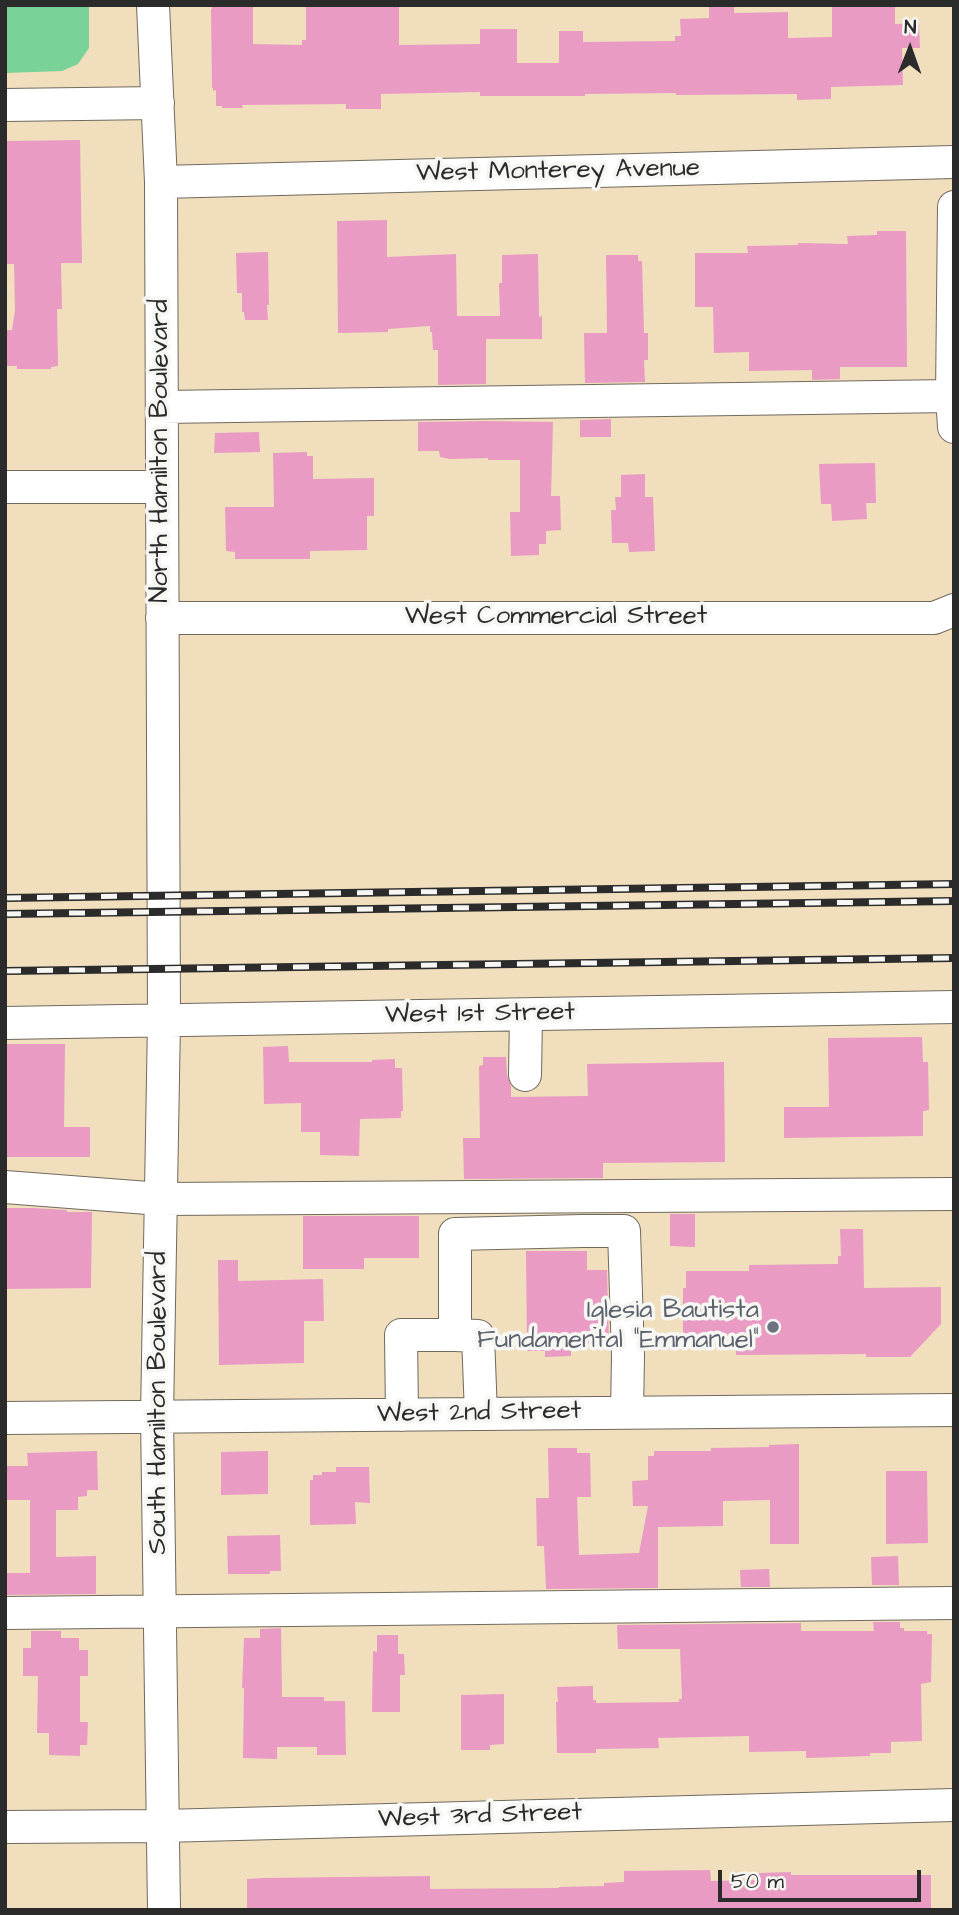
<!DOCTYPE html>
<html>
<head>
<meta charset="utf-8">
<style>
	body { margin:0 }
	#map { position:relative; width:959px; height:1915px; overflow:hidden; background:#f0debd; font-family:"Architects Daughter",sans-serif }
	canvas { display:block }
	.frame { position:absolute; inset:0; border:7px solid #2b2b2b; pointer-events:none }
	.north { position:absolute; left:875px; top:14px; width:70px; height:70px; -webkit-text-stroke:5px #f6f6f2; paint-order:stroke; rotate:1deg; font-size:19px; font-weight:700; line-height:28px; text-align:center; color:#2b2b2b }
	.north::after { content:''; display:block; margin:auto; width:24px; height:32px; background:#2b2b2b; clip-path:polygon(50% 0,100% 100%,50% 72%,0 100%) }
	.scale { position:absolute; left:718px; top:1870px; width:203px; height:32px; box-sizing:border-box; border:4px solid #2b2b2b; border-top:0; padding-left:9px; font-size:21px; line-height:24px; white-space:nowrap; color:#2b2b2b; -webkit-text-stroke:5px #f6f6f2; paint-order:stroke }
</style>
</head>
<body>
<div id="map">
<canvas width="959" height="1915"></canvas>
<div class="frame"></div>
<div class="north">N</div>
<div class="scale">50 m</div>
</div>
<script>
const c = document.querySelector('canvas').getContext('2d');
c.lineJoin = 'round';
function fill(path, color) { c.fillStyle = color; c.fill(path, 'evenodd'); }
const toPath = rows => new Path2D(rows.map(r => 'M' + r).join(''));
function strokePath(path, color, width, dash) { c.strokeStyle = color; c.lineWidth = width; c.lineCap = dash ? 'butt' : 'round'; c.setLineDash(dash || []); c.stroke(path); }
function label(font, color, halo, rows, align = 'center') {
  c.font = font + ' "Architects Daughter",sans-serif'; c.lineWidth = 7; c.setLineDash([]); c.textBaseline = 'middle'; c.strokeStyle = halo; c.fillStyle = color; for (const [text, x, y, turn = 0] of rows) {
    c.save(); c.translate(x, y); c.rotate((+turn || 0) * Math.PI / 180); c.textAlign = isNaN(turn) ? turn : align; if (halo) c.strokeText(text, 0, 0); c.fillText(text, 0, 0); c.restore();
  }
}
fill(toPath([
	[5,5,89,5,89,48,78,64,62,71,5,73]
]), '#79d297');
fill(toPath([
	[212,5,253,5,253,44,302,45,302,40,306,40,306,5,399,5,399,45,480,44,480,29,517,29,517,63,559,63,559,31,583,31,583,42,675,41,675,36,681,36,680,19,709,18,709,5,734,5,734,13,788,12,788,38,832,37,832,5,895,5,895,24,919,23,920,48,902,48,903,85,831,87,831,99,797,100,797,94,676,95,676,93,585,94,585,96,480,96,480,92,381,94,381,109,346,109,346,104,242,105,243,108,222,108,222,106,216,106,216,90,213,91,213,88,212,88,211,9,212,9],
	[80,140,82,263,61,263,62,309,57,309,58,366,51,367,51,369,17,369,17,366,6,366,5,330,12,330,15,310,14,264,5,264,6,141],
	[387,220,387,257,456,254,457,316,500,316,499,283,502,283,502,255,538,254,539,317,542,316,542,339,486,339,486,384,438,385,438,350,433,350,432,332,430,332,430,326,388,329,388,332,338,333,337,221],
	[877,231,906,231,907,367,840,367,840,379,812,380,812,370,749,371,749,352,714,353,713,307,695,307,695,253,748,253,747,246,798,245,798,243,848,244,847,236,877,235],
	[268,252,269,305,267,305,268,320,245,320,244,312,242,312,242,293,237,293,236,253],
	[606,255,638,255,638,261,642,261,644,333,648,333,648,360,644,360,645,382,585,383,584,333,607,333],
	[611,419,611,437,580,437,580,420],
	[485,421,553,422,551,496,560,496,561,530,546,531,546,544,539,544,539,555,511,556,510,512,520,512,520,460,488,460,488,458,450,459,440,457,439,451,418,451,418,422],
	[259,432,260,452,214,453,215,433],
	[307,452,307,456,313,456,313,479,374,478,374,516,367,516,367,550,310,551,310,559,235,559,235,552,226,551,225,507,274,507,273,453],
	[875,463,876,503,866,503,867,519,832,521,831,504,821,504,819,464],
	[645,474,645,497,653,497,655,551,629,552,628,543,612,543,611,510,616,510,615,497,621,497,621,475],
	[922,1037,923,1062,928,1062,929,1110,923,1111,923,1136,784,1138,784,1107,829,1107,828,1038],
	[5,1044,65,1044,64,1127,90,1127,90,1157,5,1157],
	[288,1046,289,1062,372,1062,372,1060,395,1059,395,1068,402,1068,403,1111,401,1111,401,1118,360,1119,359,1156,320,1155,320,1132,301,1132,301,1103,264,1104,263,1047],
	[483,1057,506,1057,507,1075,511,1086,511,1097,588,1096,587,1064,724,1062,725,1162,603,1163,603,1178,464,1179,463,1138,480,1138,479,1066,483,1065],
	[5,1208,33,1208,67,1210,67,1212,92,1212,91,1288,5,1289],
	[670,1214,695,1214,695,1247,670,1246],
	[303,1216,419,1216,419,1258,364,1258,364,1269,303,1269],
	[840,1229,863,1229,864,1288,941,1287,941,1324,910,1357,866,1357,866,1354,736,1355,736,1337,683,1337,683,1288,686,1288,686,1271,749,1271,749,1265,838,1264,838,1256,841,1256],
	[526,1251,587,1251,587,1270,607,1270,609,1344,588,1344,588,1350,571,1350,571,1356,545,1357,545,1351,527,1351],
	[218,1260,238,1260,238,1281,323,1279,324,1321,304,1321,304,1363,219,1365],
	[799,1444,799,1544,770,1544,770,1500,723,1501,723,1526,658,1527,658,1588,546,1589,544,1546,537,1546,536,1498,549,1498,548,1448,577,1448,577,1453,590,1453,591,1497,577,1497,579,1555,639,1553,648,1506,633,1506,632,1481,648,1480,648,1456,654,1456,654,1451,711,1451,711,1448,769,1447,769,1445],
	[97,1451,98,1490,87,1490,87,1496,78,1497,78,1510,56,1510,56,1557,96,1556,96,1594,5,1595,5,1573,30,1573,30,1500,5,1500,5,1466,28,1466,27,1453],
	[268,1451,268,1494,221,1495,221,1452],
	[336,1467,369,1467,370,1503,355,1502,356,1524,310,1525,310,1480,313,1480,313,1475,322,1475,322,1472,336,1472],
	[886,1471,927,1471,928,1543,886,1544],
	[280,1535,281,1571,270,1571,270,1574,228,1574,227,1536],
	[898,1556,899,1585,872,1585,871,1557],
	[769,1569,770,1587,741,1587,740,1570],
	[873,1622,900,1622,900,1628,904,1628,904,1631,927,1631,927,1634,932,1634,931,1682,921,1684,922,1741,891,1742,891,1753,870,1753,870,1756,806,1758,806,1751,749,1752,749,1736,658,1738,659,1748,596,1749,596,1753,557,1753,556,1702,558,1702,557,1687,593,1686,593,1700,596,1700,596,1703,679,1702,679,1699,682,1699,680,1649,618,1649,617,1625,801,1623,801,1631,874,1631],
	[281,1628,282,1697,324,1697,324,1701,345,1701,346,1755,317,1755,317,1747,277,1747,277,1759,243,1758,244,1688,242,1688,244,1638,260,1638,260,1629],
	[31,1631,61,1631,61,1638,79,1638,79,1650,88,1650,88,1676,80,1676,80,1722,88,1722,87,1745,80,1745,80,1756,49,1755,49,1733,37,1733,38,1676,23,1676,23,1648,31,1648],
	[377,1635,398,1635,398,1654,404,1654,405,1675,400,1675,400,1712,372,1712,373,1651,377,1652],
	[504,1694,504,1744,490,1745,490,1750,461,1750,461,1695],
	[710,1870,711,1881,759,1880,759,1873,791,1872,791,1875,931,1875,931,1909,247,1910,247,1879,263,1878,430,1876,430,1889,559,1888,559,1887,604,1886,604,1883,624,1882,624,1871]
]), '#e99bc4');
const minor = toPath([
	[153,5,161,182,164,1021,157,1416,164,1910],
	[5,105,158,103],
	[161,182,954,162],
	[954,207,952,396,954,427],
	[162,407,952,396],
	[5,487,162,487],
	[162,618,934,618,954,610],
	[5,1023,954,1007],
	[525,1075,526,1015],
	[5,1187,161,1199,954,1194],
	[455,1335,478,1336,481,1414],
	[402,1415,401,1335,455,1335,455,1234,583,1231,624,1231,628,1356,627,1412],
	[5,1418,954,1410],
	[5,1613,954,1603],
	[5,1827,163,1826,954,1805]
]);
strokePath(minor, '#706a5e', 34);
strokePath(minor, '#fff', 32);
const rail = toPath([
	[5,898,954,884],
	[5,914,954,901],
	[5,971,954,958]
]);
strokePath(rail, '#2b2b2b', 8);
strokePath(rail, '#f6f6f2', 5, [16]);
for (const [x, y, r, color] of [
	[773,1327,7,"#6b7280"]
]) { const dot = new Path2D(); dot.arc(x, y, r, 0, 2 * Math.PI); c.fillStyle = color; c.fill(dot); strokePath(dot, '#f6f6f2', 2.5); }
label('26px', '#2b2b2b', '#f6f6f2', [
	["West Monterey Avenue",558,172,-1],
	["North Hamilton Boulevard",162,451,-90],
	["West Commercial Street",556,618],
	["West 1st Street",480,1015,-1],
	["South Hamilton Boulevard",160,1403,-90],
	["West 2nd Street",479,1414,-1],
	["West 3rd Street",480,1817,-2]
]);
label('26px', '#5b616d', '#f6f6f2', [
	["Iglesia Bautista",759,1312],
	["Fundamental \"Emmanuel\"",759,1342]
], 'right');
</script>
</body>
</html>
